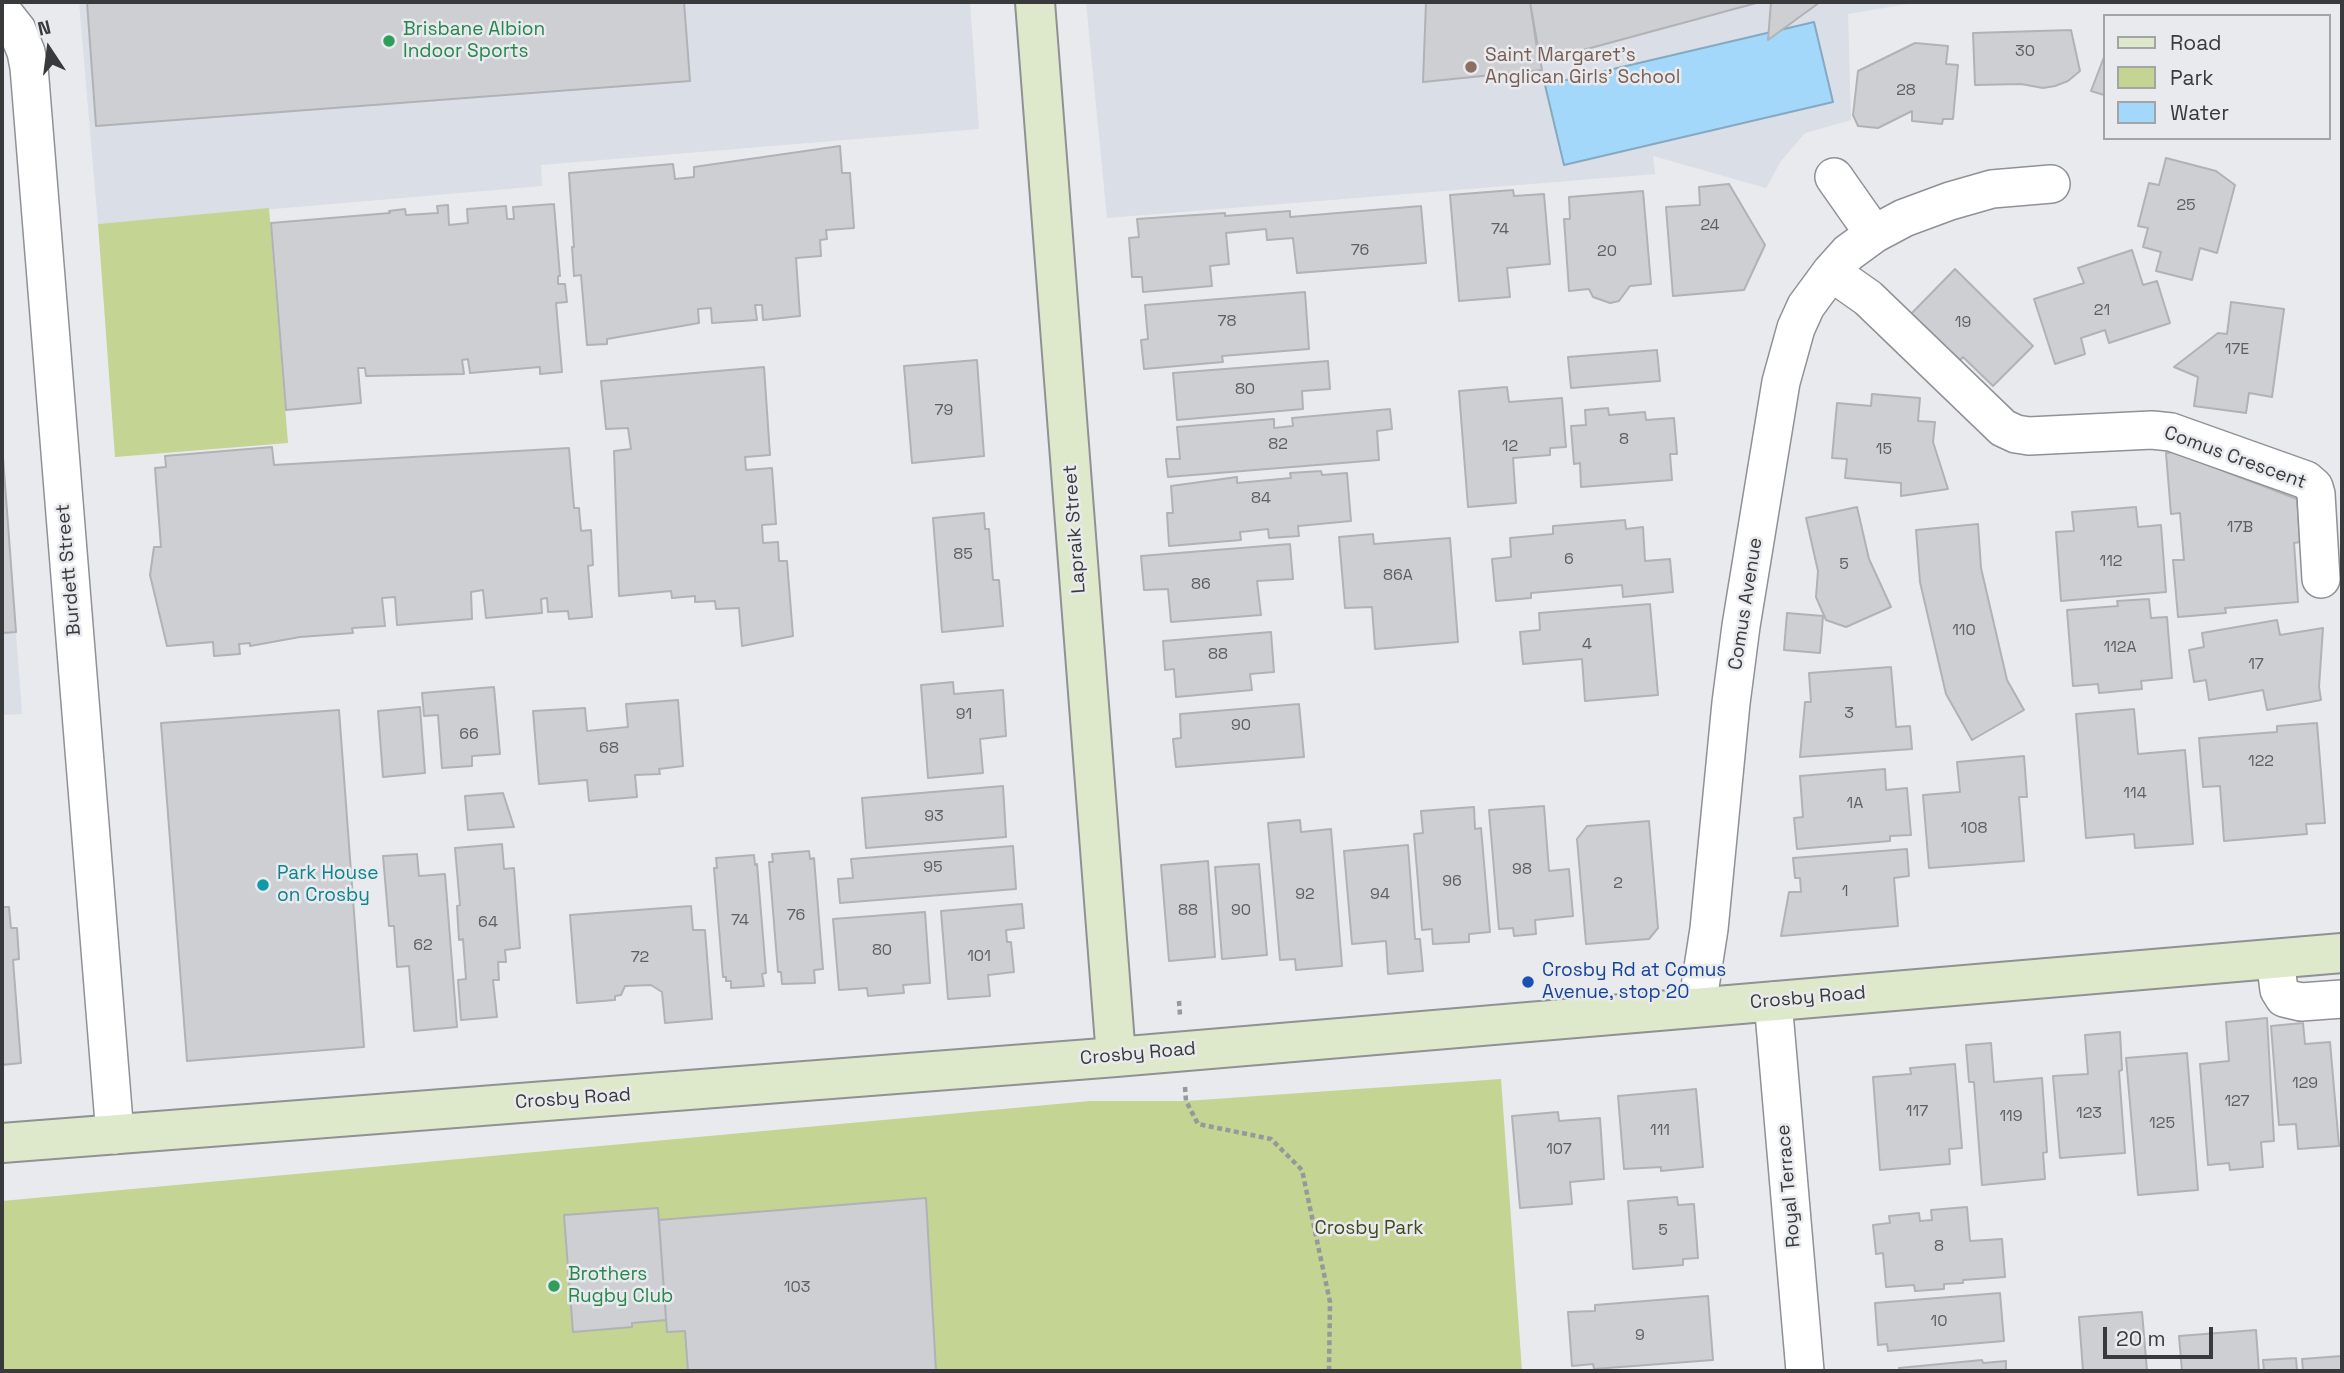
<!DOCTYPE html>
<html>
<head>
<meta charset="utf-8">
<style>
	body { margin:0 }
	#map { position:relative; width:2344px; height:1373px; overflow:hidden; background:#e8eaed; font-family:"Space Grotesk",sans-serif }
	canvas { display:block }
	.frame { position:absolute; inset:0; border:4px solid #393a3b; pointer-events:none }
	.legend { position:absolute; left:2103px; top:14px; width:228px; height:126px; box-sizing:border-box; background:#e8eaed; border:2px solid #a2a4a6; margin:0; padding:9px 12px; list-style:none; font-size:21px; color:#393a3b }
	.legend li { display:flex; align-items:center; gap:14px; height:35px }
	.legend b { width:35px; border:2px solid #a2a4a6 }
	.north { position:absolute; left:14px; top:14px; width:70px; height:70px; -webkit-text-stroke:5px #e8eaed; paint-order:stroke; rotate:347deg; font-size:19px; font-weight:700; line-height:28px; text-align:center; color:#393a3b }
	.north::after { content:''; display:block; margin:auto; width:24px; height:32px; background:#393a3b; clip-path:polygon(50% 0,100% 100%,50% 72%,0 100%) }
	.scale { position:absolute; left:2103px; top:1327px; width:110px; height:32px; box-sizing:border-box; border:4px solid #393a3b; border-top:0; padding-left:9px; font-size:21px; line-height:24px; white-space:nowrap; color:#393a3b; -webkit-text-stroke:5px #e8eaed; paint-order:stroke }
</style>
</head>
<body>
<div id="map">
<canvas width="2344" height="1373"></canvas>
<div class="frame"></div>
<ul class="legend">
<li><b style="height:9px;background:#dee9cb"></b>Road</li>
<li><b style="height:19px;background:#c3d493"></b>Park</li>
<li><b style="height:19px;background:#a4d8fa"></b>Water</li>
</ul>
<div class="north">N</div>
<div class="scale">20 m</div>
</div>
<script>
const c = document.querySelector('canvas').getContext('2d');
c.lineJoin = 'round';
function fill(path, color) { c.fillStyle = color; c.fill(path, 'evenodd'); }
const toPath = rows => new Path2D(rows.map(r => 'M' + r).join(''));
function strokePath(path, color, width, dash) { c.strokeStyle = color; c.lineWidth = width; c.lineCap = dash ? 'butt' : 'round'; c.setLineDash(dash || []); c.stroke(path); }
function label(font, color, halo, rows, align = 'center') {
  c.font = font + ' "Space Grotesk",sans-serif'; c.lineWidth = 5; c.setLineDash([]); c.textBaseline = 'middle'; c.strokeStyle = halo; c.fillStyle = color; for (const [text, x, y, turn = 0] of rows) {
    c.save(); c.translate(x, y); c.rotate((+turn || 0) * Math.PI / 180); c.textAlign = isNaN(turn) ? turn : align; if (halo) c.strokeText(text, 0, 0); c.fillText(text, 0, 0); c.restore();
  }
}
fill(toPath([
	[79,2,970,2,979,129,541,165,542,186,98,224],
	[1086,2,1920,2,1848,14,1851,120,1805,133,1781,161,1766,188,1653,156,1655,174,1107,218],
	[2,447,22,714,2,715]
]), '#d9dee7');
fill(toPath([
	[269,208,288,443,115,457,98,224],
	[1501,1079,1522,1371,2,1371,2,1201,1090,1101,1186,1101]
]), '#c3d493');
const water = toPath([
	[1814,22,1833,102,1564,165,1545,85,1814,22]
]);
fill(water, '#a4d8fa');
strokePath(water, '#84a9c1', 2);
const building = toPath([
	[87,2,684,2,690,81,96,126,87,2],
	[1426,2,1530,2,1542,70,1423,82,1426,2],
	[1530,2,1760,2,1539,62,1530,2],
	[1771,2,1820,2,1768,40,1771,2],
	[2071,30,2080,71,2068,81,2055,86,2043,88,2021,84,1975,85,1973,33,2071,30],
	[1915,43,1948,46,1946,64,1958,65,1953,119,1943,119,1942,124,1912,121,1912,111,1878,128,1858,126,1853,115,1858,71,1915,43],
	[2104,57,2104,95,2091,91,2104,57],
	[840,146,842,173,850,173,854,228,826,230,827,239,820,240,821,256,796,258,800,316,763,320,762,305,755,305,757,320,712,323,711,308,698,309,699,323,607,339,607,344,587,345,581,275,574,276,572,247,574,247,569,173,673,164,675,179,694,177,694,167,840,146],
	[2166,158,2216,171,2235,185,2217,253,2200,248,2192,280,2156,271,2161,252,2143,247,2148,228,2138,226,2149,183,2159,185,2166,158],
	[1729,184,1765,245,1744,290,1673,296,1666,207,1700,205,1699,187,1729,184],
	[1513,190,1514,196,1544,194,1550,264,1507,268,1510,297,1459,301,1450,195,1513,190],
	[1643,191,1651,284,1630,286,1619,301,1610,303,1593,297,1589,289,1569,291,1564,219,1570,219,1569,197,1643,191],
	[554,204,560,276,558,276,558,284,565,284,567,302,556,303,562,372,540,374,540,367,470,373,468,359,462,360,464,374,366,376,365,368,358,368,361,403,286,410,271,223,390,213,389,211,405,209,406,215,438,213,437,206,448,205,449,225,468,223,467,209,506,206,507,219,514,219,513,207,554,204],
	[1421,206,1426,263,1297,273,1293,238,1267,240,1266,229,1226,233,1229,264,1210,266,1212,286,1143,292,1142,277,1132,277,1129,238,1139,237,1137,219,1225,213,1225,216,1290,211,1290,217,1421,206],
	[2132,250,2143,285,2157,281,2170,323,2109,343,2105,330,2081,338,2085,354,2055,364,2034,299,2084,283,2078,268,2132,250],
	[1955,269,2033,346,1993,386,1963,357,1953,367,1909,316,1955,269],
	[1305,292,1309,349,1222,356,1223,362,1144,369,1141,340,1148,339,1145,305,1305,292],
	[2231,302,2284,309,2272,397,2249,393,2246,413,2194,406,2198,377,2174,367,2218,333,2227,334,2231,302],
	[1657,350,1660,381,1571,388,1568,357,1657,350],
	[977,360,984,456,912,463,904,366,977,360],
	[1328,361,1330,389,1302,391,1303,409,1177,420,1173,373,1328,361],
	[764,367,770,455,745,457,746,470,772,468,776,524,762,525,763,543,778,542,779,561,787,561,793,636,742,646,739,608,716,609,715,601,695,602,695,596,672,598,671,591,619,596,614,451,631,449,628,428,606,429,601,381,764,367],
	[1507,387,1509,402,1562,398,1566,447,1550,448,1550,455,1513,458,1516,503,1468,507,1459,391,1507,387],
	[1872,394,1920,398,1918,421,1935,422,1933,442,1948,489,1901,496,1901,483,1845,478,1847,459,1832,458,1837,403,1871,406,1872,394],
	[1608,408,1609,415,1645,412,1646,420,1674,418,1677,454,1670,454,1672,480,1581,487,1580,463,1574,464,1571,426,1586,425,1585,410,1608,408],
	[1390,409,1392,429,1377,431,1379,460,1168,477,1166,459,1180,459,1177,427,1274,419,1274,428,1293,426,1292,418,1390,409],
	[2,444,16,632,2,633,2,444],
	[272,447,274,465,569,448,574,508,579,508,581,531,591,530,593,565,588,566,592,617,569,619,568,611,548,612,547,598,541,599,542,613,486,618,483,590,471,592,472,619,397,625,395,597,382,598,385,626,352,628,353,633,300,637,250,646,250,643,239,644,240,654,214,656,213,642,167,646,150,575,154,547,161,547,155,468,166,467,165,456,272,447],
	[2174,452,2297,499,2300,542,2294,543,2298,602,2225,608,2226,613,2178,617,2173,560,2184,560,2180,513,2171,514,2166,453,2174,452],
	[1321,471,1322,475,1347,473,1351,521,1298,526,1299,536,1269,538,1268,529,1240,532,1241,540,1169,546,1167,513,1173,513,1171,486,1237,477,1237,483,1291,478,1290,473,1321,471],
	[1857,507,1869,559,1891,607,1846,627,1826,620,1816,597,1818,571,1806,518,1857,507],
	[2136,507,2138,527,2161,525,2166,592,2061,601,2056,532,2074,531,2072,512,2136,507],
	[984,513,985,529,989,529,993,580,999,580,1003,626,942,632,933,518,984,513],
	[1625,520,1626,529,1643,527,1645,561,1670,559,1673,592,1623,597,1622,585,1531,593,1531,598,1496,601,1492,559,1511,557,1510,538,1553,534,1553,526,1625,520],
	[1978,524,1981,568,2007,680,2024,710,1972,740,1946,694,1920,582,1916,530,1978,524],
	[1373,534,1374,544,1450,538,1458,642,1375,649,1372,607,1345,608,1339,537,1373,534],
	[1290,544,1293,579,1257,581,1261,615,1171,622,1168,589,1144,590,1141,556,1290,544],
	[2149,599,2151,618,2167,617,2172,678,2141,681,2142,689,2099,693,2098,684,2073,686,2067,610,2118,606,2117,601,2149,599],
	[1650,604,1658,695,1585,701,1582,659,1523,664,1520,632,1540,630,1539,613,1650,604],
	[1787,613,1823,616,1820,653,1784,650,1787,613],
	[2277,620,2280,635,2323,628,2319,687,2321,700,2267,710,2263,690,2209,700,2206,680,2194,682,2189,650,2204,647,2202,633,2277,620],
	[1271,632,1274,672,1250,674,1252,690,1176,697,1174,669,1165,670,1163,641,1271,632],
	[1891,667,1896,727,1910,726,1912,749,1800,757,1805,702,1811,702,1809,673,1891,667],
	[953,682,954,694,1003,690,1006,736,980,739,983,773,928,778,921,685,953,682],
	[494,687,500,754,472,756,472,766,442,768,438,715,424,716,422,693,494,687],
	[678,700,683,766,659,769,660,774,635,775,637,797,589,801,587,780,539,784,533,711,585,708,587,731,628,727,626,704,678,700],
	[1299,704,1304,757,1176,767,1173,739,1181,738,1180,714,1299,704],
	[420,707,425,773,383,777,378,711,420,707],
	[2134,709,2138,754,2185,750,2193,844,2135,848,2134,834,2086,838,2076,714,2134,709],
	[339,710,364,1047,187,1061,161,723,339,710],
	[2317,723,2325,823,2306,824,2307,834,2224,841,2220,786,2203,787,2199,738,2277,732,2277,726,2317,723],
	[2024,756,2027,797,2019,797,2024,861,1929,868,1923,795,1960,792,1957,762,2024,756],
	[1885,769,1886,790,1907,788,1911,835,1890,836,1890,841,1797,849,1794,818,1803,817,1800,776,1885,769],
	[1003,786,1006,837,866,848,862,798,1003,786],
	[503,793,514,827,468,830,465,796,503,793],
	[1544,806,1549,871,1569,869,1573,916,1535,920,1536,934,1514,936,1513,928,1499,929,1489,810,1544,806],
	[1474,807,1475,829,1481,828,1490,932,1469,934,1469,942,1433,944,1432,929,1422,930,1414,834,1423,833,1421,811,1474,807],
	[1300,820,1301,832,1331,829,1342,966,1296,970,1295,959,1280,960,1268,823,1300,820],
	[1649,821,1658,928,1649,939,1586,944,1577,839,1587,826,1649,821],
	[502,844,504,869,514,868,520,948,505,950,506,962,498,962,499,980,493,980,497,1017,461,1020,458,980,466,979,463,939,459,940,457,906,460,905,455,848,502,844],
	[1408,845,1415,939,1420,939,1423,971,1388,974,1386,941,1352,944,1344,851,1408,845],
	[1013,846,1016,889,840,903,838,879,853,878,851,859,1013,846],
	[1907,849,1909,876,1894,878,1898,926,1781,936,1789,892,1801,892,1800,878,1795,878,1793,858,1907,849],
	[809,851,810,859,814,858,823,969,814,970,815,983,782,984,781,972,778,972,769,862,773,862,772,854,809,851],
	[417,854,419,876,445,874,457,1027,414,1031,409,966,397,967,394,926,389,926,383,856,417,854],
	[754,855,755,865,757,864,766,973,762,974,764,986,731,988,731,981,726,981,726,977,723,977,714,868,717,868,716,858,754,855],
	[1208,861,1215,957,1169,961,1161,865,1208,861],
	[1259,864,1267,955,1222,959,1215,867,1259,864],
	[1022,904,1024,928,1006,930,1007,942,1011,942,1014,972,988,975,990,996,948,999,941,911,1022,904],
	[691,906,693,930,705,930,712,1019,665,1023,662,992,651,985,625,986,621,995,615,996,615,1000,577,1003,570,915,691,906],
	[2,907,9,907,11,928,17,928,19,959,13,960,21,1063,2,1065,2,907],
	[925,912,930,983,903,985,904,993,868,996,867,988,839,990,833,919,925,912],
	[2267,1018,2274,1141,2261,1142,2263,1167,2230,1170,2229,1163,2208,1165,2200,1064,2229,1061,2226,1022,2267,1018],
	[2303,1023,2305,1044,2330,1042,2339,1146,2298,1149,2296,1124,2279,1125,2271,1026,2303,1023],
	[2120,1032,2122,1070,2119,1071,2125,1153,2060,1158,2053,1076,2088,1074,2085,1035,2120,1032],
	[1991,1043,1994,1082,2042,1078,2047,1152,2043,1153,2045,1179,1982,1185,1974,1082,1969,1082,1966,1045,1991,1043],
	[2187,1053,2198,1190,2138,1195,2126,1058,2187,1053],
	[1955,1064,1962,1148,1949,1149,1950,1164,1880,1170,1873,1077,1911,1074,1910,1068,1955,1064],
	[1696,1089,1703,1167,1661,1171,1661,1167,1624,1169,1618,1096,1696,1089],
	[1558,1112,1559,1121,1600,1118,1604,1179,1570,1182,1572,1204,1520,1208,1512,1116,1558,1112],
	[1677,1197,1678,1205,1694,1204,1698,1258,1683,1259,1683,1265,1633,1269,1628,1201,1677,1197],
	[926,1198,936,1371,688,1371,685,1331,667,1332,659,1220,926,1198],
	[1967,1207,1970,1241,2002,1239,2005,1277,1963,1280,1963,1283,1944,1284,1944,1289,1915,1291,1914,1285,1886,1287,1883,1253,1876,1254,1873,1225,1890,1223,1889,1216,1919,1213,1920,1221,1932,1220,1931,1210,1967,1207],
	[658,1208,666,1320,632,1323,632,1327,573,1332,564,1215,658,1208],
	[2000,1293,2004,1341,1888,1351,1887,1344,1878,1345,1875,1303,2000,1293],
	[1708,1296,1713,1360,1594,1369,1593,1364,1572,1366,1568,1312,1595,1311,1595,1305,1708,1296],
	[2142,1312,2147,1371,2083,1371,2079,1317,2142,1312],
	[2256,1330,2259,1371,2182,1371,2179,1336,2256,1330],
	[2342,1356,2342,1371,2303,1371,2302,1359,2342,1356],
	[2296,1358,2297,1371,2264,1371,2263,1360,2296,1358],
	[1982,1360,1983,1363,2006,1361,2006,1371,1899,1371,1899,1368,1982,1360]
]);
fill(building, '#cecfd3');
strokePath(building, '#b0b2b5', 2);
const street = toPath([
	[2,11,17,30,26,52,29,67,115,1135],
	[1834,177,1874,234],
	[1831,272,1868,298,2003,428,2016,434,2029,436,2152,430,2171,432,2306,480,2314,487,2316,494,2321,579],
	[2275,959,2279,990,2284,998,2301,1002,2342,999],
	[1773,1001,1805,1371],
	[1697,1006,1709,929,1731,703,1741,626,1781,382,1796,328,1806,306,1831,272,1848,253,1874,234,1904,218,1950,201,1992,189,2051,184]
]);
const secondary = toPath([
	[1035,2,1116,1057],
	[2,1143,1116,1057,2342,953]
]);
strokePath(street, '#8f9194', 40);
strokePath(secondary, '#8f9194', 42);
strokePath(toPath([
	[1179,1001,1180,1015],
	[1185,1087,1186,1101,1198,1124,1271,1139,1302,1170,1330,1302,1329,1371]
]), '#97989a', 4.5, [5, 3.5]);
strokePath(street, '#fff', 37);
strokePath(secondary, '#dee9cb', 38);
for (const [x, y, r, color] of [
	[389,41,7,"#2e9e5b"],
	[1471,67,7,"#8d6e63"],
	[263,885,7,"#0f9aa8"],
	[1528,982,7,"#1a4fb4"],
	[554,1286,7,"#2e9e5b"]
]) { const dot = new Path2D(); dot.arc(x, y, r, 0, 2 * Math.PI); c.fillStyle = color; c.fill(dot); strokePath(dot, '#e8eaed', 2.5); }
label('16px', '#5e5f61', null, [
	["30",2025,52],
	["28",1906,91],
	["25",2186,206],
	["24",1710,226],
	["74",1500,230],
	["76",1360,251],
	["20",1607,252],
	["21",2102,311],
	["78",1227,322],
	["19",1963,323],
	["17E",2237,350],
	["80",1245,390],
	["79",944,411],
	["8",1624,440],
	["82",1278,445],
	["12",1510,447],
	["15",1884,450],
	["84",1261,499],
	["17B",2240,528],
	["85",963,555],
	["6",1569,560],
	["112",2111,562],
	["5",1844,565],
	["86A",1398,576],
	["86",1201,585],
	["110",1964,631],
	["4",1587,645],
	["112A",2120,648],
	["88",1218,655],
	["17",2256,665],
	["3",1849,714],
	["91",964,715],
	["90",1241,726],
	["66",469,735],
	["68",609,749],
	["122",2261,762],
	["114",2135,794],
	["1A",1855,804],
	["93",934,817],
	["108",1974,829],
	["95",933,868],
	["98",1522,870],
	["96",1452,882],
	["2",1618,884],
	["1",1845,892],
	["92",1305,895],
	["94",1380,895],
	["88",1188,911],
	["90",1241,911],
	["76",796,916],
	["74",740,921],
	["64",488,923],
	["62",423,946],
	["80",882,951],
	["101",979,957],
	["72",640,958],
	["129",2305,1084],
	["127",2237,1102],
	["117",1917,1112],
	["123",2089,1114],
	["119",2011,1117],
	["125",2162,1124],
	["111",1660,1131],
	["107",1559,1150],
	["5",1663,1231],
	["8",1939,1247],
	["103",797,1288],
	["10",1939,1322],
	["9",1640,1336]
]);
label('19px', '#27864d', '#e8eaed', [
	["Brisbane Albion",403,30],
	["Indoor Sports",403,52],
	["Brothers",568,1275],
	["Rugby Club",568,1297]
], 'left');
label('19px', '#785e54', '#e8eaed', [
	["Saint Margaret's",1485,56],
	["Anglican Girls' School",1485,78]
], 'left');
label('19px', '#393a3b', '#e8eaed', [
	["Comus Crescent",2235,458,20],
	["Lapraik Street",1075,529,-94],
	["Burdett Street",69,570,-95],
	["Comus Avenue",1746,604,-81],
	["Crosby Road",1808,998,-5],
	["Crosby Road",1138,1054,-5],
	["Crosby Road",573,1099,-4],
	["Royal Terrace",1789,1186,-95]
]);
label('19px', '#0d838f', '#e8eaed', [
	["Park House",277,874],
	["on Crosby",277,896]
], 'left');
label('19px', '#164399', '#e8eaed', [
	["Crosby Rd at Comus",1542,971],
	["Avenue, stop 20",1542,993]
], 'left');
label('19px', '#404a1a', '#e8eaed', [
	["Crosby Park",1369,1229]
]);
</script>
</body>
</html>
